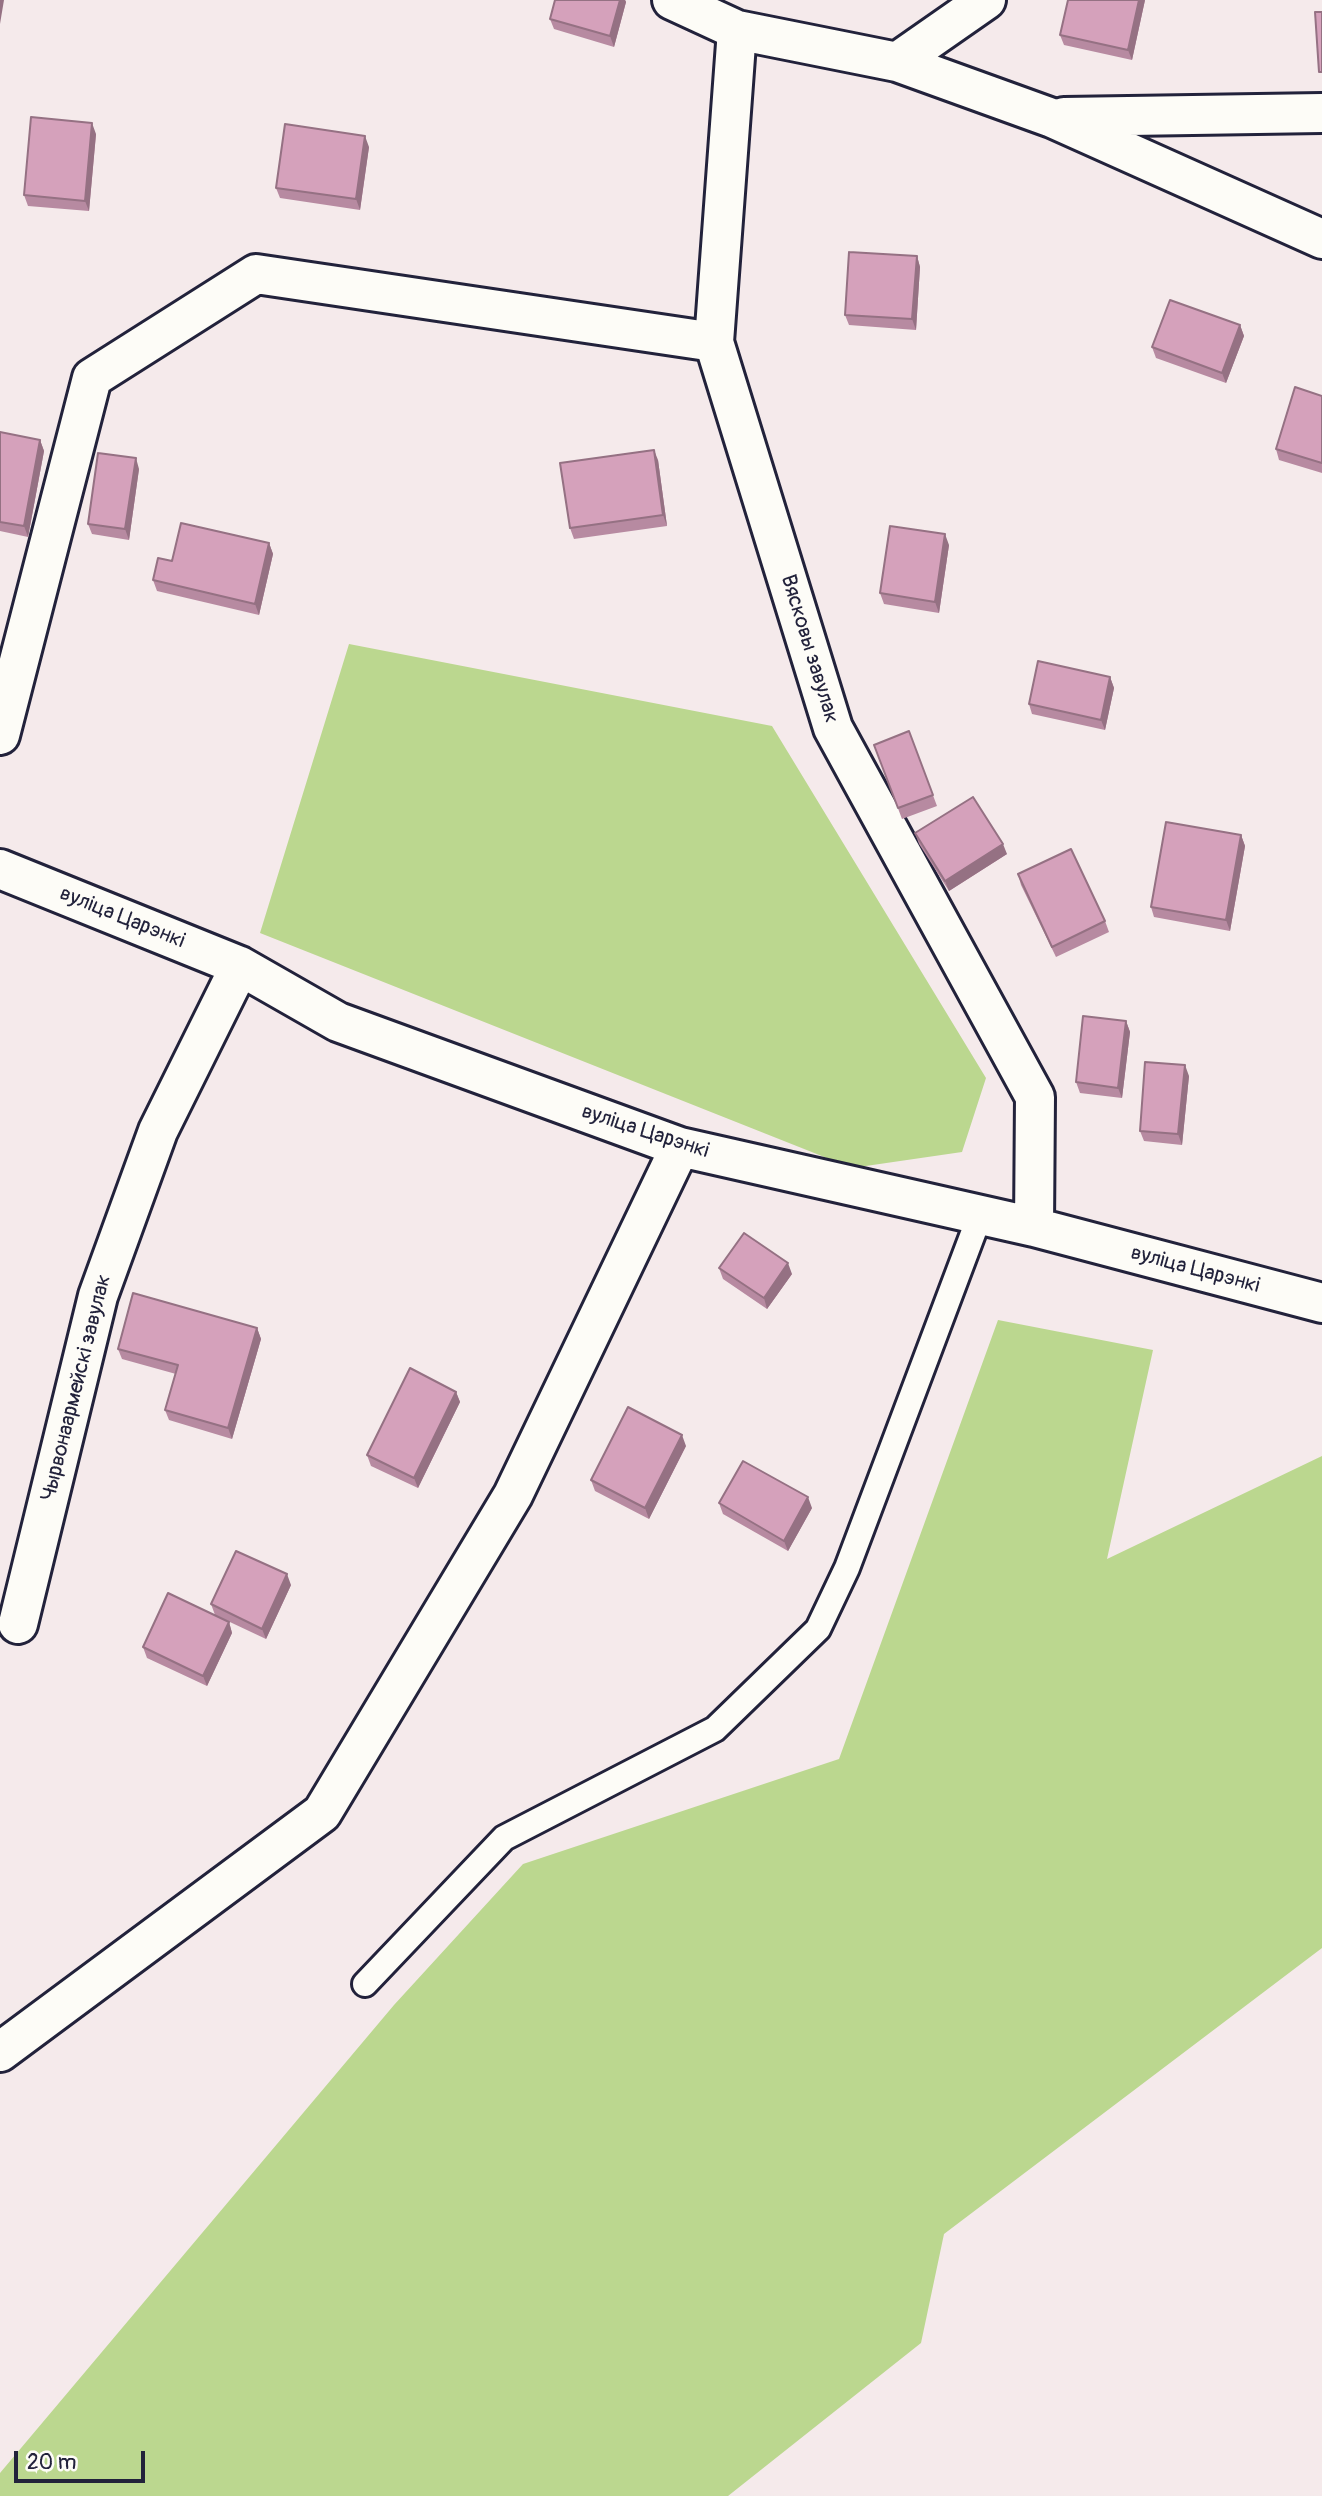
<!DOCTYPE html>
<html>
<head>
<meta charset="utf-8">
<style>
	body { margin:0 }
	#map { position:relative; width:1322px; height:2496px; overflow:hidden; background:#f5eaeb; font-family:Pangolin,sans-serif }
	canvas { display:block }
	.scale { position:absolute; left:14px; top:2451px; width:131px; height:32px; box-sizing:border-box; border:4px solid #22223b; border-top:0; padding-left:9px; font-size:21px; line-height:24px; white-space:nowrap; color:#22223b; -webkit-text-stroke:5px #fdfcf7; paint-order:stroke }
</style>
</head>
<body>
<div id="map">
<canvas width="1322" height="2496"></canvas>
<div class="scale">20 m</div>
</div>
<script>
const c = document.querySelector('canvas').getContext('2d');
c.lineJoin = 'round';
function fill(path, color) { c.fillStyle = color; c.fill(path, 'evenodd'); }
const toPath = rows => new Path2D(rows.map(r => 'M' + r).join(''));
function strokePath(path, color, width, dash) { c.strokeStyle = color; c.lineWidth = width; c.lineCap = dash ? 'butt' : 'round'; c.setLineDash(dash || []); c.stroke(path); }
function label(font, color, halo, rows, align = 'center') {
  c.font = font + ' Pangolin,sans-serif'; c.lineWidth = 5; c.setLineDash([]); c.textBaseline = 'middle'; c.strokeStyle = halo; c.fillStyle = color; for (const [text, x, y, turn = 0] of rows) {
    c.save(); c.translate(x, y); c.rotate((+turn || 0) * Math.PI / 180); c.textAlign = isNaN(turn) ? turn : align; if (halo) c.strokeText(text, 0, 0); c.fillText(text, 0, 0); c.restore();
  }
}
fill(toPath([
	[349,644,772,726,986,1078,962,1152,852,1168,260,933],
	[998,1320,1153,1350,1107,1559,1322,1456,1322,1948,944,2234,921,2343,728,2496,0,2496,0,2473,394,2005,523,1864,839,1759]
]), '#bbd78f');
const lane = toPath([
	[365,1984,504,1838,715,1729,818,1629,847,1568,980,1215]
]);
const street = toPath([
	[672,0,737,30,897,62,1052,118,1322,239],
	[737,30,714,342,833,728,1035,1097,1034,1227],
	[897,62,986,0],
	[1064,117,1322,113],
	[0,735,92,378,256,274,714,342],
	[0,869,240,966,338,1022,680,1147,1034,1227,1322,1303],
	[18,1624,98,1296,158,1131,240,966],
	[0,2052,322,1813,513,1495,680,1147]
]);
strokePath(lane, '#22223b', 30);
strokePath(street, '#22223b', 44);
strokePath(lane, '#fdfcf7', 24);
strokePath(street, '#fdfcf7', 38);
fill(toPath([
	[555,0,625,0,626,2,614,47,554,29,550,19],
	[1145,0,1132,60,1064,45,1060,35],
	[96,134,89,211,28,206,24,195],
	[369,147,360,210,280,198,276,188],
	[917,256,920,267,916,330,849,325,845,315],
	[1240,325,1244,336,1226,383,1156,358,1152,347],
	[1322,396,1322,473,1279,460,1276,449],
	[0,432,40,440,44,451,28,537,0,531],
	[658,460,667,526,574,539,570,528],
	[139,469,129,540,92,534,88,524],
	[269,543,273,554,259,615,157,591,153,580,172,561],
	[949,545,939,613,884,604,880,593],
	[1110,677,1114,688,1105,730,1032,714,1029,704],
	[909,731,937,806,902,819,874,745],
	[915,833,1007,854,949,891,919,844],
	[1241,835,1245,846,1230,931,1154,917,1151,907],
	[1018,874,1105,921,1109,932,1056,957,1021,885],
	[1126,1021,1130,1032,1122,1098,1080,1093,1076,1082],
	[1189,1076,1182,1145,1144,1141,1140,1131],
	[719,1268,792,1274,767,1309,723,1279],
	[257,1328,261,1339,232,1439,169,1420,165,1410,176,1374,122,1359,118,1349],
	[456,1392,460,1402,418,1488,371,1466,367,1455],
	[686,1446,649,1519,595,1491,591,1480],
	[719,1503,812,1508,788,1551,723,1514],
	[291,1585,266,1639,215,1615,211,1604],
	[229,1622,232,1633,207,1686,147,1658,143,1647]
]), '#b78aa1');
fill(toPath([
	[0,0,4,0,0,24],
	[620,0,625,0,626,2,614,47,610,36],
	[1139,0,1145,0,1132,60,1128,50],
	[92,123,96,134,89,211,85,201],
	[365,136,369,147,360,210,356,199],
	[917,256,920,267,916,330,912,319],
	[1240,325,1244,336,1226,383,1222,373],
	[40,440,44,451,28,537,24,526],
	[654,450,658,460,667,526,663,515],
	[136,458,139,469,129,540,125,529],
	[945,534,949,545,939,613,935,602],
	[269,543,273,554,259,615,255,604],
	[1110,677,1114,688,1105,730,1101,720],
	[1241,835,1245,846,1230,931,1226,920],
	[1003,844,1007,854,949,891,945,881],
	[1126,1021,1130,1032,1122,1098,1118,1088],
	[1185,1065,1189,1076,1182,1145,1178,1134],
	[788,1263,792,1274,767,1309,764,1298],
	[257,1328,261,1339,232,1439,228,1428],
	[456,1392,460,1402,418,1488,414,1478],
	[682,1435,686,1446,649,1519,645,1508],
	[808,1497,812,1508,788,1551,784,1541],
	[287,1574,291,1585,266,1639,262,1629],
	[229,1622,232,1633,207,1686,203,1676]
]), '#957183');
const building = toPath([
	[555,0,620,0,610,36,550,19,555,0],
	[1068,0,1139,0,1128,50,1060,35,1068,0],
	[1315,12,1322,12,1322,72,1319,72,1315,12],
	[31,117,92,123,85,201,24,195,31,117],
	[285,124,365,136,356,199,276,188,285,124],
	[849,252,917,256,912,319,845,315,849,252],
	[1170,300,1240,325,1222,373,1152,347,1170,300],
	[1295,387,1322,396,1322,463,1276,449,1295,387],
	[0,432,40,440,24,526,0,522,0,432],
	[654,450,663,515,570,528,560,463,654,450],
	[98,453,136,458,125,529,88,524,98,453],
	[181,523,269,543,255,604,153,580,158,558,172,561,181,523],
	[890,526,945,534,935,602,880,593,890,526],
	[1038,661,1110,677,1101,720,1029,704,1038,661],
	[909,731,933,795,898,808,874,745,909,731],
	[973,797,1003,844,945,881,915,833,973,797],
	[1166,822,1241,835,1226,920,1151,907,1166,822],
	[1071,849,1105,921,1052,947,1018,874,1071,849],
	[1083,1016,1126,1021,1118,1088,1076,1082,1083,1016],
	[1145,1062,1185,1065,1178,1134,1140,1131,1145,1062],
	[744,1233,788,1263,764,1298,719,1268,744,1233],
	[133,1293,257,1328,228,1428,165,1410,178,1365,118,1349,133,1293],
	[410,1368,456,1392,414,1478,367,1455,410,1368],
	[628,1407,682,1435,645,1508,591,1480,628,1407],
	[743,1461,808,1497,784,1541,719,1503,743,1461],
	[236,1551,287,1574,262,1629,211,1604,236,1551],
	[168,1593,229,1622,203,1676,143,1647,168,1593]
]);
fill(building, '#d5a1bb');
strokePath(building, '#957183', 2);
label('21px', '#22223b', '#fdfcf7', [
	["Вясковы завулак",809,649,73],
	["вуліца Царэнкі",122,918,22],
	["вуліца Царэнкі",645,1132,18],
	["вуліца Царэнкі",1195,1270,15],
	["Чырвонаармейскі завулак",77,1388,-76]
]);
</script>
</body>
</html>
